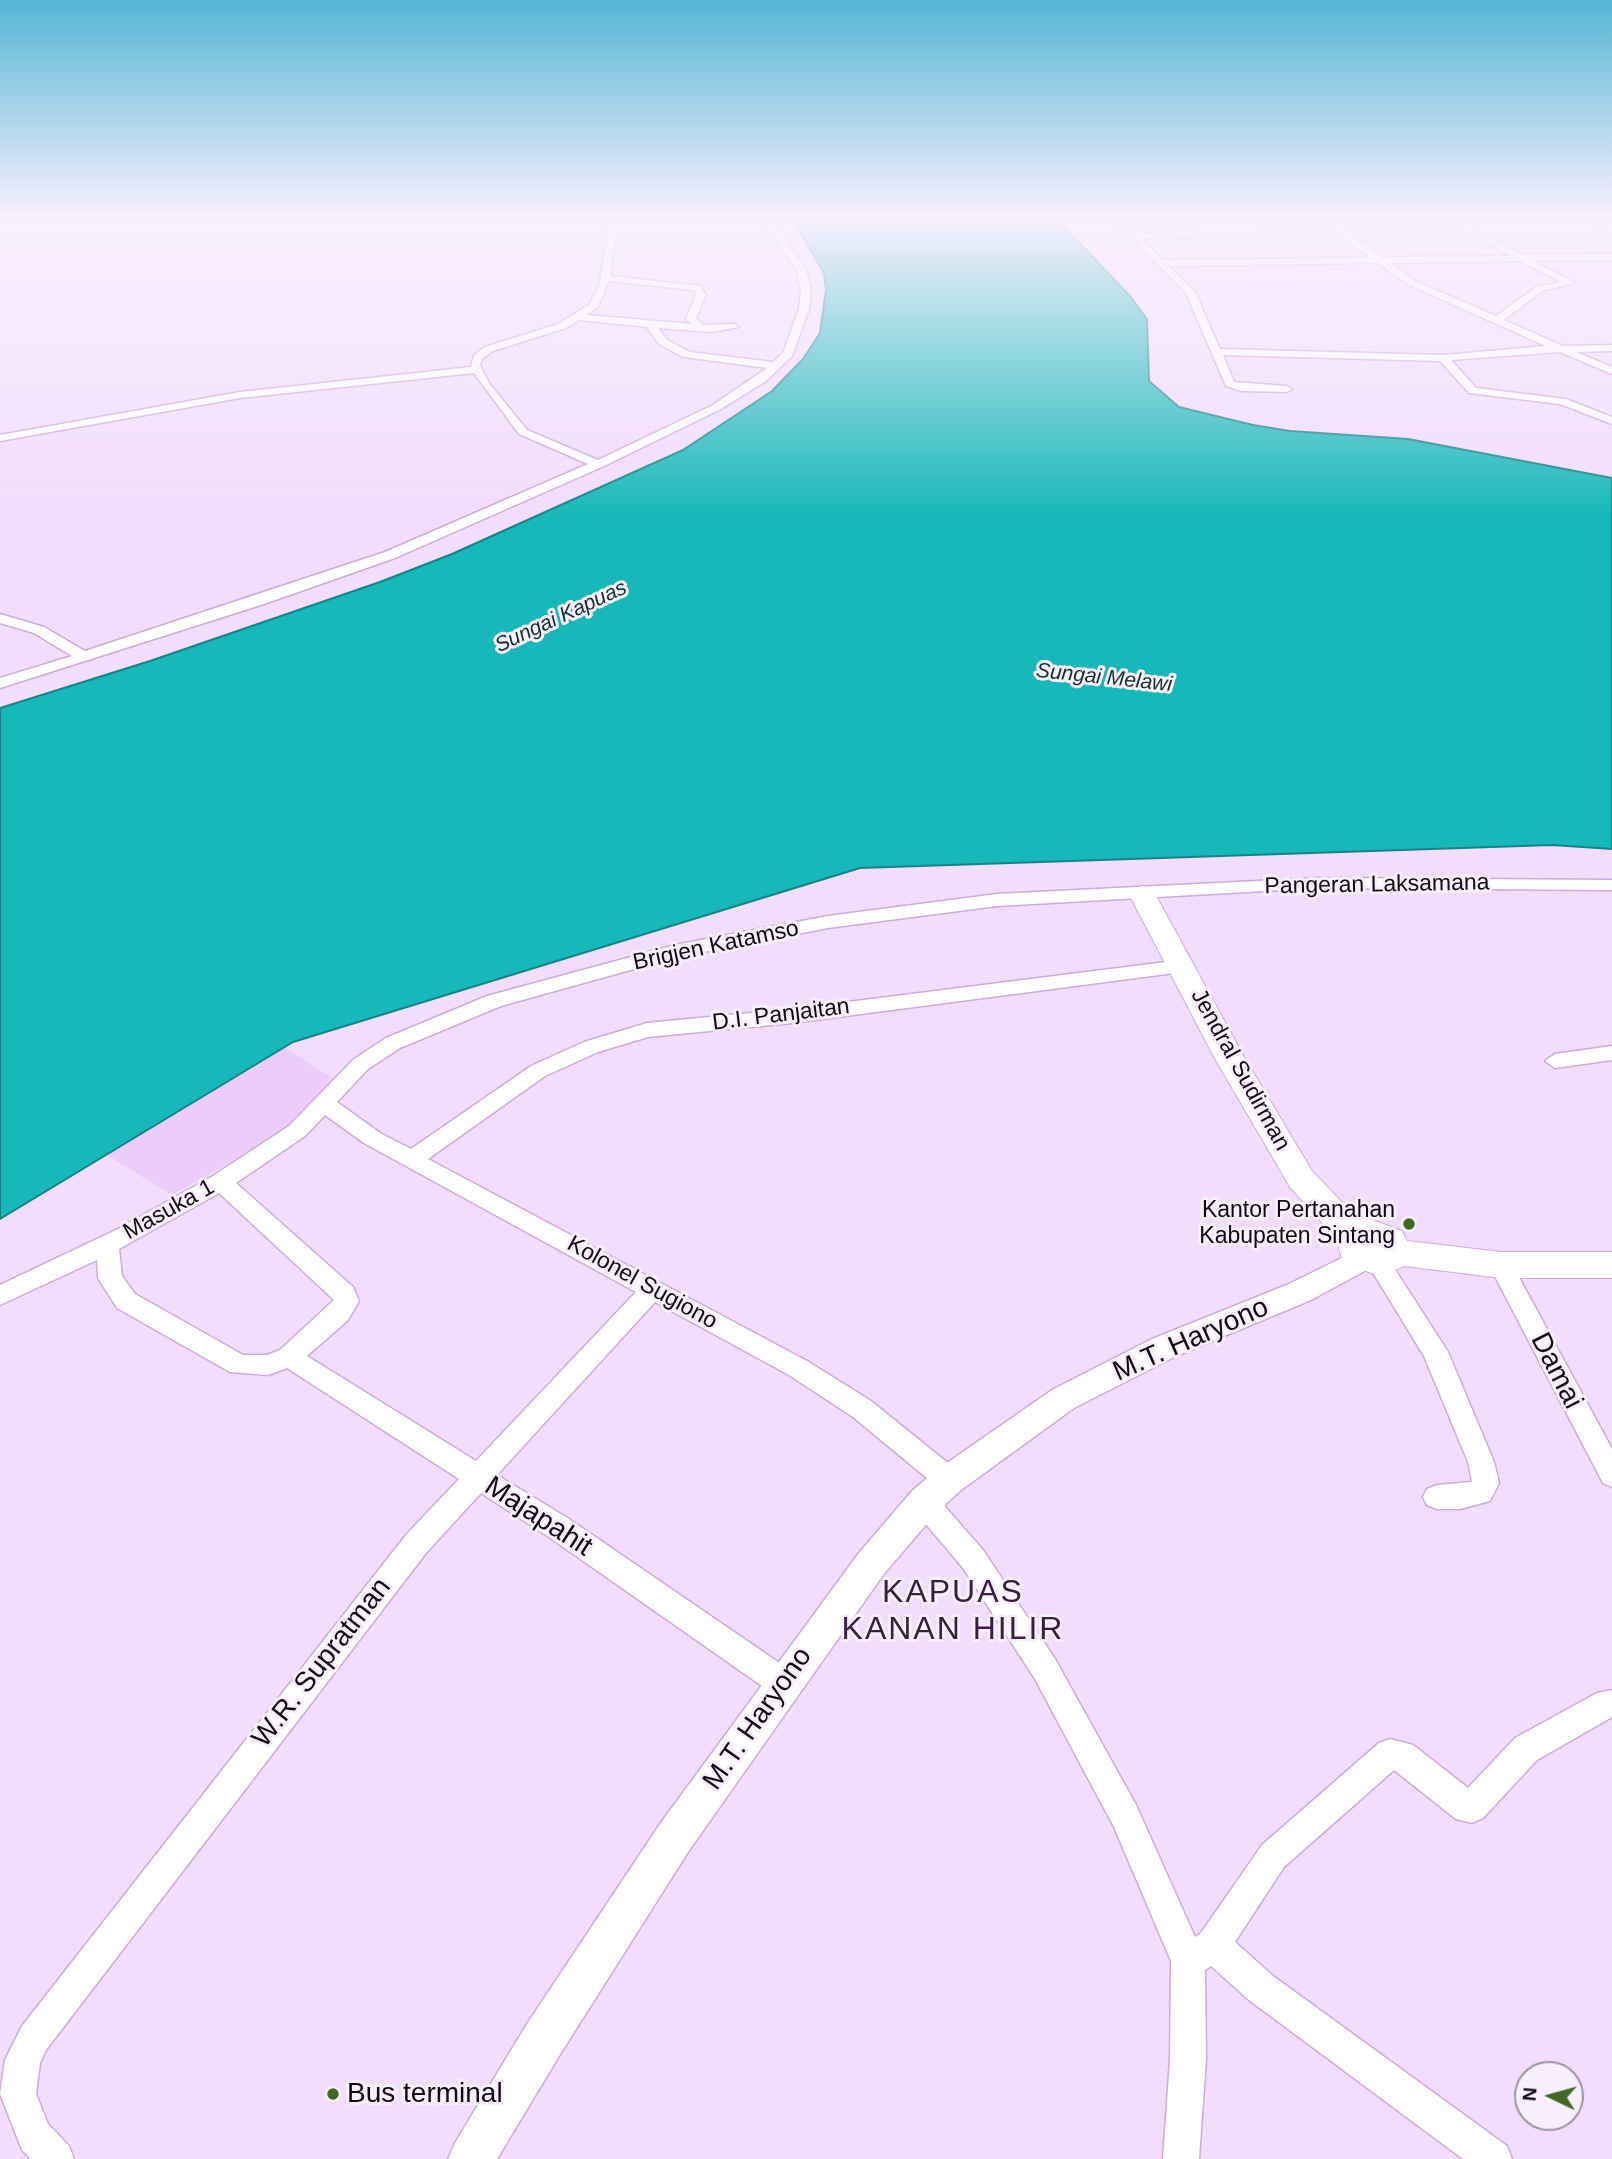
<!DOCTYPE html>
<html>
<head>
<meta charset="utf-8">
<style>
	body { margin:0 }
	#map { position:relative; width:1612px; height:2159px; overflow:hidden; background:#f2ddfc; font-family:Helvetica,sans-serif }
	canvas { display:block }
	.north { position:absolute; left:1514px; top:2061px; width:70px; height:70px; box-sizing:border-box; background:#f7f0fb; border:2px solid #9c93a0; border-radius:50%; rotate:275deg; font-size:19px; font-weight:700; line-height:28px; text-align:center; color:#130718 }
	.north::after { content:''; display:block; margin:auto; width:24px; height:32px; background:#3f6925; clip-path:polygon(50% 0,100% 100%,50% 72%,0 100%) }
</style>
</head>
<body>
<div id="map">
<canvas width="1612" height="2159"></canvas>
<div class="north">N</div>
</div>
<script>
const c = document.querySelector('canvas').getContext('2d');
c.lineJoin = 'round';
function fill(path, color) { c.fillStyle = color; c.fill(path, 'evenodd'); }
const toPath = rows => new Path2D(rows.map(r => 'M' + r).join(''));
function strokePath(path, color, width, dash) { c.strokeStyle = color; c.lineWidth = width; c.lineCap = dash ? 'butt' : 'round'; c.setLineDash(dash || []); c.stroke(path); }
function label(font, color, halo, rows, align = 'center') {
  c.font = font + ' Helvetica,sans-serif'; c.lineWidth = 6; c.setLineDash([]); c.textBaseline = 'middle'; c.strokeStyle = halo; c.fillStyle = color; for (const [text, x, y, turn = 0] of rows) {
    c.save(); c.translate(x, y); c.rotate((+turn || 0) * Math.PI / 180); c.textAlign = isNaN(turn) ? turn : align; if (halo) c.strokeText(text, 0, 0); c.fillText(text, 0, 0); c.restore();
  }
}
fill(toPath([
	[208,999,337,1081,313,1107,281,1133,172,1195,35,1111]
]), '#ebccfa');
const water = toPath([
	[790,216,1054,216,1130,296,1147,319,1149,381,1179,407,1253,425,1290,431,1408,439,1612,478,1612,849,1552,845,860,868,293,1042,0,1219,0,708,150,661,380,582,452,554,683,450,772,391,803,359,820,333,826,290,824,273,790,216]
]);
fill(water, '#16b8b9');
strokePath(water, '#158389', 2);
const minor = toPath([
	[606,216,614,216,615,241,610,276,700,286,706,295,696,318,703,325,734,324,739,327,712,332,658,328,667,340,690,352,773,362,783,353,799,309,801,292,796,269,759,216,767,216,806,269,811,292,809,309,792,356,766,381,721,409,602,467,395,558,264,604,0,688,0,678,72,656,34,633,0,623,0,614,44,627,85,651,385,552,588,464,519,434,474,373,240,398,0,441,0,435,240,392,471,367,474,355,485,347,558,324,589,305,599,286,607,241,606,216],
	[609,281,694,290,696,295,686,318,691,324,587,315,598,307,609,281],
	[579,320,647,327,659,344,683,357,767,368,713,405,598,460,527,430,489,383,480,365,483,358,493,351,566,328,579,320],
	[1110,216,1208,216,1124,221,1136,233,1193,232,1212,242,1208,245,1192,238,1141,238,1163,260,1371,258,1333,230,1265,228,1249,216,1284,225,1455,223,1448,216,1457,216,1474,230,1523,255,1612,254,1612,260,1534,261,1575,283,1542,291,1504,320,1563,346,1612,345,1612,351,1576,352,1612,367,1612,374,1560,352,1451,360,1476,388,1566,399,1612,417,1612,424,1560,404,1469,393,1440,361,1223,355,1234,382,1287,386,1292,389,1287,392,1242,391,1226,386,1186,293,1110,216],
	[1461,228,1510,256,1382,257,1344,230,1461,228],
	[1520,261,1561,282,1536,287,1496,316,1415,281,1390,263,1520,261],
	[1378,263,1409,285,1546,346,1443,355,1220,349,1195,292,1169,266,1378,263],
	[1571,216,1583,216,1612,226,1612,232,1571,216],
	[1318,878,1612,880,1612,890,1318,888,997,906,828,928,677,957,501,1006,400,1048,368,1069,337,1102,380,1133,411,1149,531,1066,584,1042,647,1023,792,1009,1182,960,1192,966,1182,972,792,1023,648,1037,598,1052,545,1076,428,1159,807,1361,871,1401,959,1472,962,1480,959,1488,949,1492,939,1488,853,1417,789,1375,655,1302,497,1475,569,1519,794,1673,798,1683,794,1693,783,1697,772,1693,549,1537,481,1493,426,1553,46,2050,40,2063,36,2094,48,2124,69,2146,74,2159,31,2159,22,2150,0,2094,5,2060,22,2026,406,1535,459,1479,287,1368,268,1375,230,1372,117,1308,98,1278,97,1260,0,1305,0,1285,118,1229,213,1176,289,1126,354,1059,386,1038,487,996,675,945,828,916,997,894,1318,878],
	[325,1115,364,1143,636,1292,476,1461,307,1356,348,1320,359,1301,353,1287,236,1183,305,1136,325,1115],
	[219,1193,334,1300,280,1350,267,1355,243,1355,135,1294,122,1276,119,1249,219,1193],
	[1612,1046,1612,1060,1555,1068,1545,1061,1555,1054,1612,1046],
	[1379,1254,1387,1257,1448,1352,1494,1462,1499,1483,1490,1501,1460,1509,1437,1509,1427,1505,1423,1497,1427,1489,1437,1485,1472,1482,1468,1462,1424,1356,1367,1263,1371,1257,1379,1254],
	[1501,1256,1509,1259,1612,1449,1612,1487,1603,1483,1489,1265,1493,1259,1501,1256],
	[924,1490,934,1494,983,1550,1055,1659,1136,1805,1195,1937,1201,1933,1262,1845,1379,1743,1390,1739,1413,1745,1468,1788,1515,1738,1597,1693,1612,1690,1612,1717,1537,1760,1483,1818,1472,1823,1456,1819,1394,1770,1284,1867,1235,1942,1273,1976,1507,2146,1512,2159,1463,2159,1249,2000,1211,1966,1205,1970,1206,2059,1199,2159,1163,2159,1170,2059,1171,1961,1114,1827,1035,1679,963,1568,914,1510,910,1502,914,1494,924,1490]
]);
const major = toPath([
	[1362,1248,1372,1251,1377,1259,1372,1267,1311,1300,1174,1357,1074,1408,961,1490,936,1513,883,1575,688,1852,559,2056,497,2159,448,2159,455,2143,527,2024,660,1824,859,1553,912,1491,937,1470,1052,1390,1152,1339,1289,1284,1362,1248]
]);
const highway = toPath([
	[1142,886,1151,889,1155,894,1244,1057,1312,1171,1359,1220,1367,1218,1402,1231,1407,1241,1501,1252,1612,1252,1612,1278,1501,1278,1405,1266,1379,1276,1343,1262,1336,1238,1290,1187,1214,1057,1129,894,1133,889,1142,886]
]);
strokePath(minor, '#cdabdc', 3);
strokePath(major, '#cdabdc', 3);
strokePath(highway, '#cdabdc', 2);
fill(minor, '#fff');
fill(major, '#fff');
fill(highway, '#fff');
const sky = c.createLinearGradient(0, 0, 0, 518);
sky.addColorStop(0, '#54b6d5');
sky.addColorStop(0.42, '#f9f0fe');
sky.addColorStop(1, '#f9f0fe00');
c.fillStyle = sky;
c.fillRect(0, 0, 1612, 518);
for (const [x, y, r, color] of [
	[1409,1224,7,"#3f6925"],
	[333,2094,7,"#3f6925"]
]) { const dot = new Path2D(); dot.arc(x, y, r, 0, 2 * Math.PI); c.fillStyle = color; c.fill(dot); strokePath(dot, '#f7f0fb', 2.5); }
label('italic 21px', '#143131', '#f7f0fb', [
	["Sungai Kapuas",561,617,-25],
	["Sungai Melawi",1104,678,6]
]);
label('23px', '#130718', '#f7f0fb', [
	["Pangeran Laksamana",1377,885,-1],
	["Brigjen Katamso",716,946,-12],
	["D.I. Panjaitan",781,1015,-7],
	["Jendral Sudirman",1240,1070,61],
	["Masuka 1",169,1210,-29],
	["Kolonel Sugiono",642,1283,29]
]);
label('23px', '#130718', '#f7f0fb', [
	["Kantor Pertanahan",1395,1211],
	["Kabupaten Sintang",1395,1237]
], 'right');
label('28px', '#130718', '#f7f0fb', [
	["M.T. Haryono",1191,1340,-24],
	["Damai",1556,1371,63],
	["Majapahit",538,1517,33],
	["W.R. Supratman",322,1663,-52],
	["M.T. Haryono",758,1719,-55]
]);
label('28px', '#130718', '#f7f0fb', [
	["Bus terminal",347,2094]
], 'left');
c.letterSpacing = '2px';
label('32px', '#391d45', '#f7f0fb', [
	["KAPUAS",953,1593],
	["KANAN HILIR",953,1630]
]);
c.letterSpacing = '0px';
</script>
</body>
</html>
